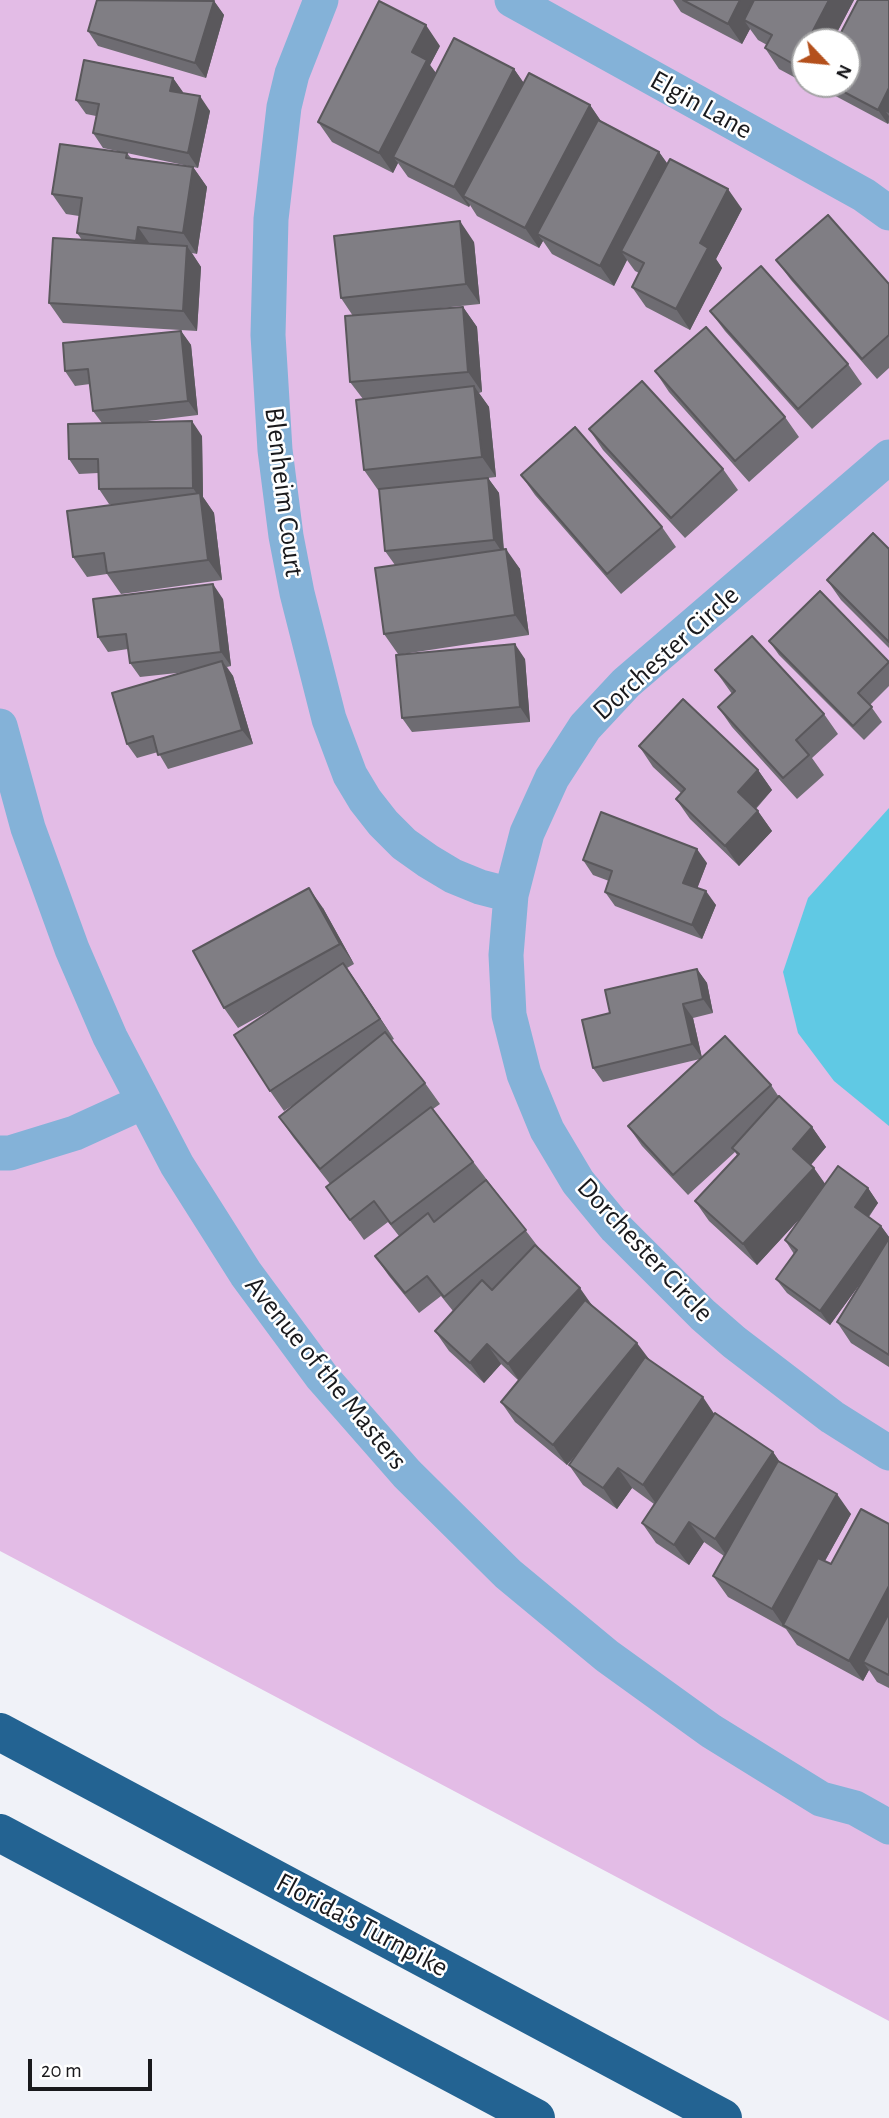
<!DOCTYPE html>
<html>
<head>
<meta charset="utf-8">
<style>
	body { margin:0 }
	#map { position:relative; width:889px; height:2118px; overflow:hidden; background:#f0f2f8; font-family:"Alegreya Sans",sans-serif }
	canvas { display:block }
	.north { position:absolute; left:791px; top:28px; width:70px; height:70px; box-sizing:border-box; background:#fff; border:2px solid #a3a3a4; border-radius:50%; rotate:116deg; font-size:19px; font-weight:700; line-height:28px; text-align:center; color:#19191c }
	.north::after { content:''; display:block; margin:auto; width:24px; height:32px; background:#b4501c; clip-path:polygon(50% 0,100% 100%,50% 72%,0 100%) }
	.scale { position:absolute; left:28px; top:2059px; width:124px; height:32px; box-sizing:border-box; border:4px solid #19191c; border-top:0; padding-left:9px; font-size:21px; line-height:24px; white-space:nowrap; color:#19191c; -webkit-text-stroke:5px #fff; paint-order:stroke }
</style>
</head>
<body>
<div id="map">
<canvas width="889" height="2118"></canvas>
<div class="north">N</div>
<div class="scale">20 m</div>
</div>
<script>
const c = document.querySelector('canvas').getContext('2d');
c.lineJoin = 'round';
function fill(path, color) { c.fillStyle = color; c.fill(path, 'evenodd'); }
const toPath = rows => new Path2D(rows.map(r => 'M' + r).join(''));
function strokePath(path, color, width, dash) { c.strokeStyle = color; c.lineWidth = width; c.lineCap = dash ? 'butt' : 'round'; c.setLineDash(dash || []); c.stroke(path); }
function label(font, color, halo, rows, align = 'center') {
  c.font = font + ' "Alegreya Sans",sans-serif'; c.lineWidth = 5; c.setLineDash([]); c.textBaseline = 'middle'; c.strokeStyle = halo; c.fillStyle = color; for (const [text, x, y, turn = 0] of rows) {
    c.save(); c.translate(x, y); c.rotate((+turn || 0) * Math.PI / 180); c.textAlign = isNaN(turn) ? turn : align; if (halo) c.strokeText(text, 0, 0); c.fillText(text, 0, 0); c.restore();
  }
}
fill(toPath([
	[0,0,889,0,889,2021,0,1551],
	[805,42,847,42,847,84,805,84]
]), '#e3bce6');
fill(toPath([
	[889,808,889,1126,834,1081,798,1033,783,972,808,898]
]), '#60c9e4');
strokePath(toPath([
	[321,0,292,74,284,107,271,219,268,335,275,450,286,536,297,593,329,719,350,775,365,800,383,823,404,844,428,861,453,876,480,887,511,895],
	[512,0,864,195,889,213],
	[889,457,626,683,585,727,552,778,527,833,511,895,506,955,509,1015,524,1074,547,1130,578,1182,616,1228,703,1315,734,1342,832,1417,889,1453],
	[0,726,28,828,72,949,110,1037,177,1165,246,1274,322,1377,407,1474,508,1574,607,1656,711,1731,821,1799,855,1808,889,1827],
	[0,1153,10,1153,75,1133,143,1102]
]), '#84b2d8', 35);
strokePath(toPath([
	[0,1732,723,2118],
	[0,1833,536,2118]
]), '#236392', 38);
fill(toPath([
	[673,0,854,0,832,42,805,42,805,83,779,69,765,48,767,45,758,40,750,29,742,44,681,12],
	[889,0,889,123,888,124,828,92,822,84,847,84],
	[214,1,224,15,206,78,98,46,88,31],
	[440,46,430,65,436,73,514,69,523,82,590,105,601,121,659,152,667,163,742,209,716,259,722,268,690,330,646,307,632,287,639,273,635,271,627,260,614,286,552,254,543,241,539,248,477,216,470,205,469,207,408,177,398,163,393,173,332,142,318,122],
	[173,78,183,93,210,111,198,168,103,148,93,133,96,116,86,114,76,100],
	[127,153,131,158,193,167,207,187,197,254,192,253,201,267,197,331,63,323,49,303,82,240,77,233,79,216,66,214,52,194],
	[474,242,480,304,441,308,463,307,477,327,482,392,479,393,489,407,496,477,471,480,488,478,499,493,504,549,520,569,529,635,403,654,525,659,530,722,412,732,402,718,398,654,384,634,395,565,385,551,379,490,378,490,364,470,363,399,350,382,353,316,341,298],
	[776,260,889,284,889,368,877,379,791,280],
	[710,311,848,364,862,384,812,429,725,331],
	[181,331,191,345,198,415,131,423,202,436,203,497,214,513,222,580,121,594,107,574,87,577,73,557,121,504,109,504,99,489,98,473,79,474,69,459,102,423,93,411,90,384,75,386,65,371],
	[655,371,785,417,799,437,749,482,669,392],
	[589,429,723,469,738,490,685,538,603,450],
	[521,475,662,527,676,547,621,594,535,495],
	[889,549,889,648,841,600,827,580],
	[223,599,231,666,227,667,233,676,253,744,168,769,158,752,137,758,127,744,186,672,140,677,130,663,128,649,108,652,98,637],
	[769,641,889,662,889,686,870,705,882,722,864,740,779,655],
	[715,670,824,714,838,734,812,758,824,775,797,799,732,727,718,707,732,694],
	[639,746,758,770,772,790,756,809,772,831,739,866,690,819,676,799,681,793,653,767],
	[583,860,707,863,697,888,716,905,702,939,615,906,605,892,609,881,593,875],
	[323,908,354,964,347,968,394,1039,392,1040,425,1083,440,1104,433,1109,539,1248,593,1306,650,1360,714,1414,773,1452,780,1462,851,1514,825,1561,831,1564,889,1524,889,1688,877,1682,869,1670,863,1681,797,1645,786,1629,728,1597,713,1576,724,1556,704,1542,689,1565,656,1543,642,1523,654,1504,632,1488,617,1509,583,1485,569,1465,576,1455,567,1465,515,1422,501,1402,519,1381,501,1364,484,1383,449,1351,435,1331,453,1311,441,1296,419,1313,389,1276,375,1256,399,1236,388,1222,364,1240,326,1187,330,1184,293,1137,279,1117,296,1103,284,1111,270,1091,276,1007,238,1028,224,1008],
	[697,969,707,983,713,1013,693,1018,702,1058,771,1085,779,1097,812,1127,826,1147,811,1165,825,1184,868,1188,878,1203,869,1217,881,1226,889,1237,889,1367,851,1343,837,1322,865,1277,830,1325,787,1293,776,1279,794,1254,785,1240,803,1215,757,1265,709,1221,695,1201,737,1155,735,1152,688,1195,642,1146,628,1126,700,1059,603,1082,593,1068,610,1013]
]), '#6e6c72');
fill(toPath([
	[740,0,765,0,744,20,750,29,742,44,728,24],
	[829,0,854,0,832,42,807,42],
	[214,1,224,15,206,78,195,63],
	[426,25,440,46,430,65,441,80,393,157,398,163,393,173,379,153,412,52],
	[805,46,805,79,795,65],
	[514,69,528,89,463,196,470,205,469,207,454,187],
	[173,78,183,92,181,105,170,91],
	[889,88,889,113,886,112,889,116,888,124,878,110],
	[200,96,210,111,198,168,188,153],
	[590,105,604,126,537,234,543,241,539,248,525,228],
	[659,152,673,172,621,251,627,260,614,286,600,266],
	[193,167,207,187,197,254,183,233],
	[728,189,742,209,716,259,722,268,690,330,676,309,700,243],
	[460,221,474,242,480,304,466,284],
	[138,227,152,247,150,262,136,241],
	[187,246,201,267,197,331,183,311],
	[463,307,477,327,482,392,468,372],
	[181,331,191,345,198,415,188,401],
	[474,386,489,407,496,477,482,457],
	[192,421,202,436,203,497,214,513,222,580,208,560,201,500,193,488],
	[488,478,499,493,504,555,494,540],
	[506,549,520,569,529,635,515,615],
	[213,584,223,599,231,666,221,652],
	[515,644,525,659,530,722,520,707],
	[222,661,233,676,253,744,242,730],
	[758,770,772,790,752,812,738,792],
	[758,811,772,831,739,866,725,846],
	[697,849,707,863,694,897,683,883],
	[309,888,323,908,354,964,340,944],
	[706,891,716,905,702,939,692,925],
	[343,963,357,983,394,1039,380,1019],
	[697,969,707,983,713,1013,703,999],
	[683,1004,693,1018,702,1058,692,1044],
	[812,1127,826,1147,807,1169,793,1149],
	[814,1168,828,1188,757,1265,743,1244],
	[868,1188,878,1203,865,1221,855,1207],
	[881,1226,889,1237,889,1244,830,1325,820,1311],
	[580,1288,594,1308,522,1385,508,1364],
	[637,1343,652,1363,567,1465,553,1445],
	[487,1344,501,1364,484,1383,470,1363],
	[703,1397,717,1418,657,1505,643,1485],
	[773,1452,787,1473,729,1559,715,1539],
	[618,1468,632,1488,617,1509,603,1488],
	[837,1494,851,1514,788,1627,783,1625,772,1609],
	[689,1522,704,1542,689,1565,674,1545],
	[889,1586,889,1633,863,1662,869,1670,863,1681,849,1661]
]), '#5a585c');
const building = toPath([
	[97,0,214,1,195,63,88,31,97,0],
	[683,0,740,0,728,24,683,0],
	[754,0,829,0,807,42,805,42,805,46,795,65,765,48,772,35,744,20,754,0],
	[858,0,889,0,889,88,878,110,829,84,847,84,847,42,836,42,858,0],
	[379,1,426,25,412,52,427,60,379,153,318,122,379,1],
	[454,38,514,69,454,187,393,157,454,38],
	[84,60,173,78,170,91,200,96,188,153,93,133,99,104,76,100,84,60],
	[529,73,590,105,525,228,463,196,529,73],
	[598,120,659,152,600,266,537,234,598,120],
	[60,144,127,153,126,158,193,167,183,233,138,227,136,241,77,233,82,198,52,194,60,144],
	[670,159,728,189,700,243,708,248,676,309,632,287,644,263,621,251,670,159],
	[828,215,889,284,889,335,862,359,776,260,828,215],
	[460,221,466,284,341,298,334,236,460,221],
	[53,238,187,246,183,311,49,303,53,238],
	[761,266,848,364,798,409,710,311,761,266],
	[463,307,468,372,350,382,345,316,463,307],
	[706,327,785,417,735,461,655,371,706,327],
	[181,331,188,401,93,411,88,369,65,371,63,343,181,331],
	[642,381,723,469,671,518,589,429,642,381],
	[474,386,482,457,364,470,356,400,474,386],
	[192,421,193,488,99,489,98,459,69,459,68,424,192,421],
	[575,427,662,527,607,574,521,475,575,427],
	[488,478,494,540,385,551,379,489,488,478],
	[200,493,208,560,107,573,104,553,73,557,67,511,200,493],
	[873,533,889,549,889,642,827,580,873,533],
	[506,549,515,615,384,634,375,568,506,549],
	[213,584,221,652,130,663,126,634,98,637,93,599,213,584],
	[820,591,889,662,858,693,872,707,853,726,769,641,820,591],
	[752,636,824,714,796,740,809,755,783,778,718,707,735,691,715,670,752,636],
	[515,644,520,707,402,718,396,655,515,644],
	[222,661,242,730,158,755,153,736,127,744,112,693,222,661],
	[683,699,758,770,738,792,758,811,725,846,676,799,685,789,639,746,683,699],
	[601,812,697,849,683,883,706,891,692,925,605,892,612,871,583,860,601,812],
	[309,888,340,944,224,1008,193,951,309,888],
	[343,963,380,1019,270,1091,234,1035,343,963],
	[697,969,703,999,683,1004,692,1044,593,1068,582,1020,610,1013,605,990,697,969],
	[385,1032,425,1083,320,1169,279,1117,385,1032],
	[725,1036,771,1085,673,1175,628,1126,725,1036],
	[779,1096,812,1127,793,1149,814,1168,743,1244,695,1201,739,1154,732,1148,779,1096],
	[431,1107,473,1162,391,1224,374,1201,350,1220,326,1187,431,1107],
	[838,1166,868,1188,855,1207,881,1226,820,1311,776,1279,797,1250,785,1240,838,1166],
	[486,1180,526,1230,444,1297,427,1276,405,1293,375,1256,428,1213,434,1222,486,1180],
	[889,1238,889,1355,837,1322,889,1238],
	[535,1245,580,1288,508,1364,487,1344,470,1363,435,1331,482,1280,492,1290,535,1245],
	[585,1300,637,1343,553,1445,501,1402,585,1300],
	[645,1357,703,1397,643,1485,618,1468,603,1488,569,1465,645,1357],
	[715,1413,773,1452,715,1539,689,1522,674,1545,642,1523,715,1413],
	[778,1461,837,1494,772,1609,713,1576,778,1461],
	[861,1509,889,1524,889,1586,849,1661,783,1625,818,1558,831,1564,861,1509],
	[889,1613,889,1675,863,1662,889,1613]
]);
fill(building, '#807e84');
strokePath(building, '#5a585c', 2);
label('28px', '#19191c', '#fff', [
	["Elgin Lane",701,105,29],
	["Blenheim Court",284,492,83],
	["Dorchester Circle",666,653,-42],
	["Dorchester Circle",645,1250,47],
	["Avenue of the Masters",326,1373,51],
	["Florida's Turnpike",362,1925,28]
]);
</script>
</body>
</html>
